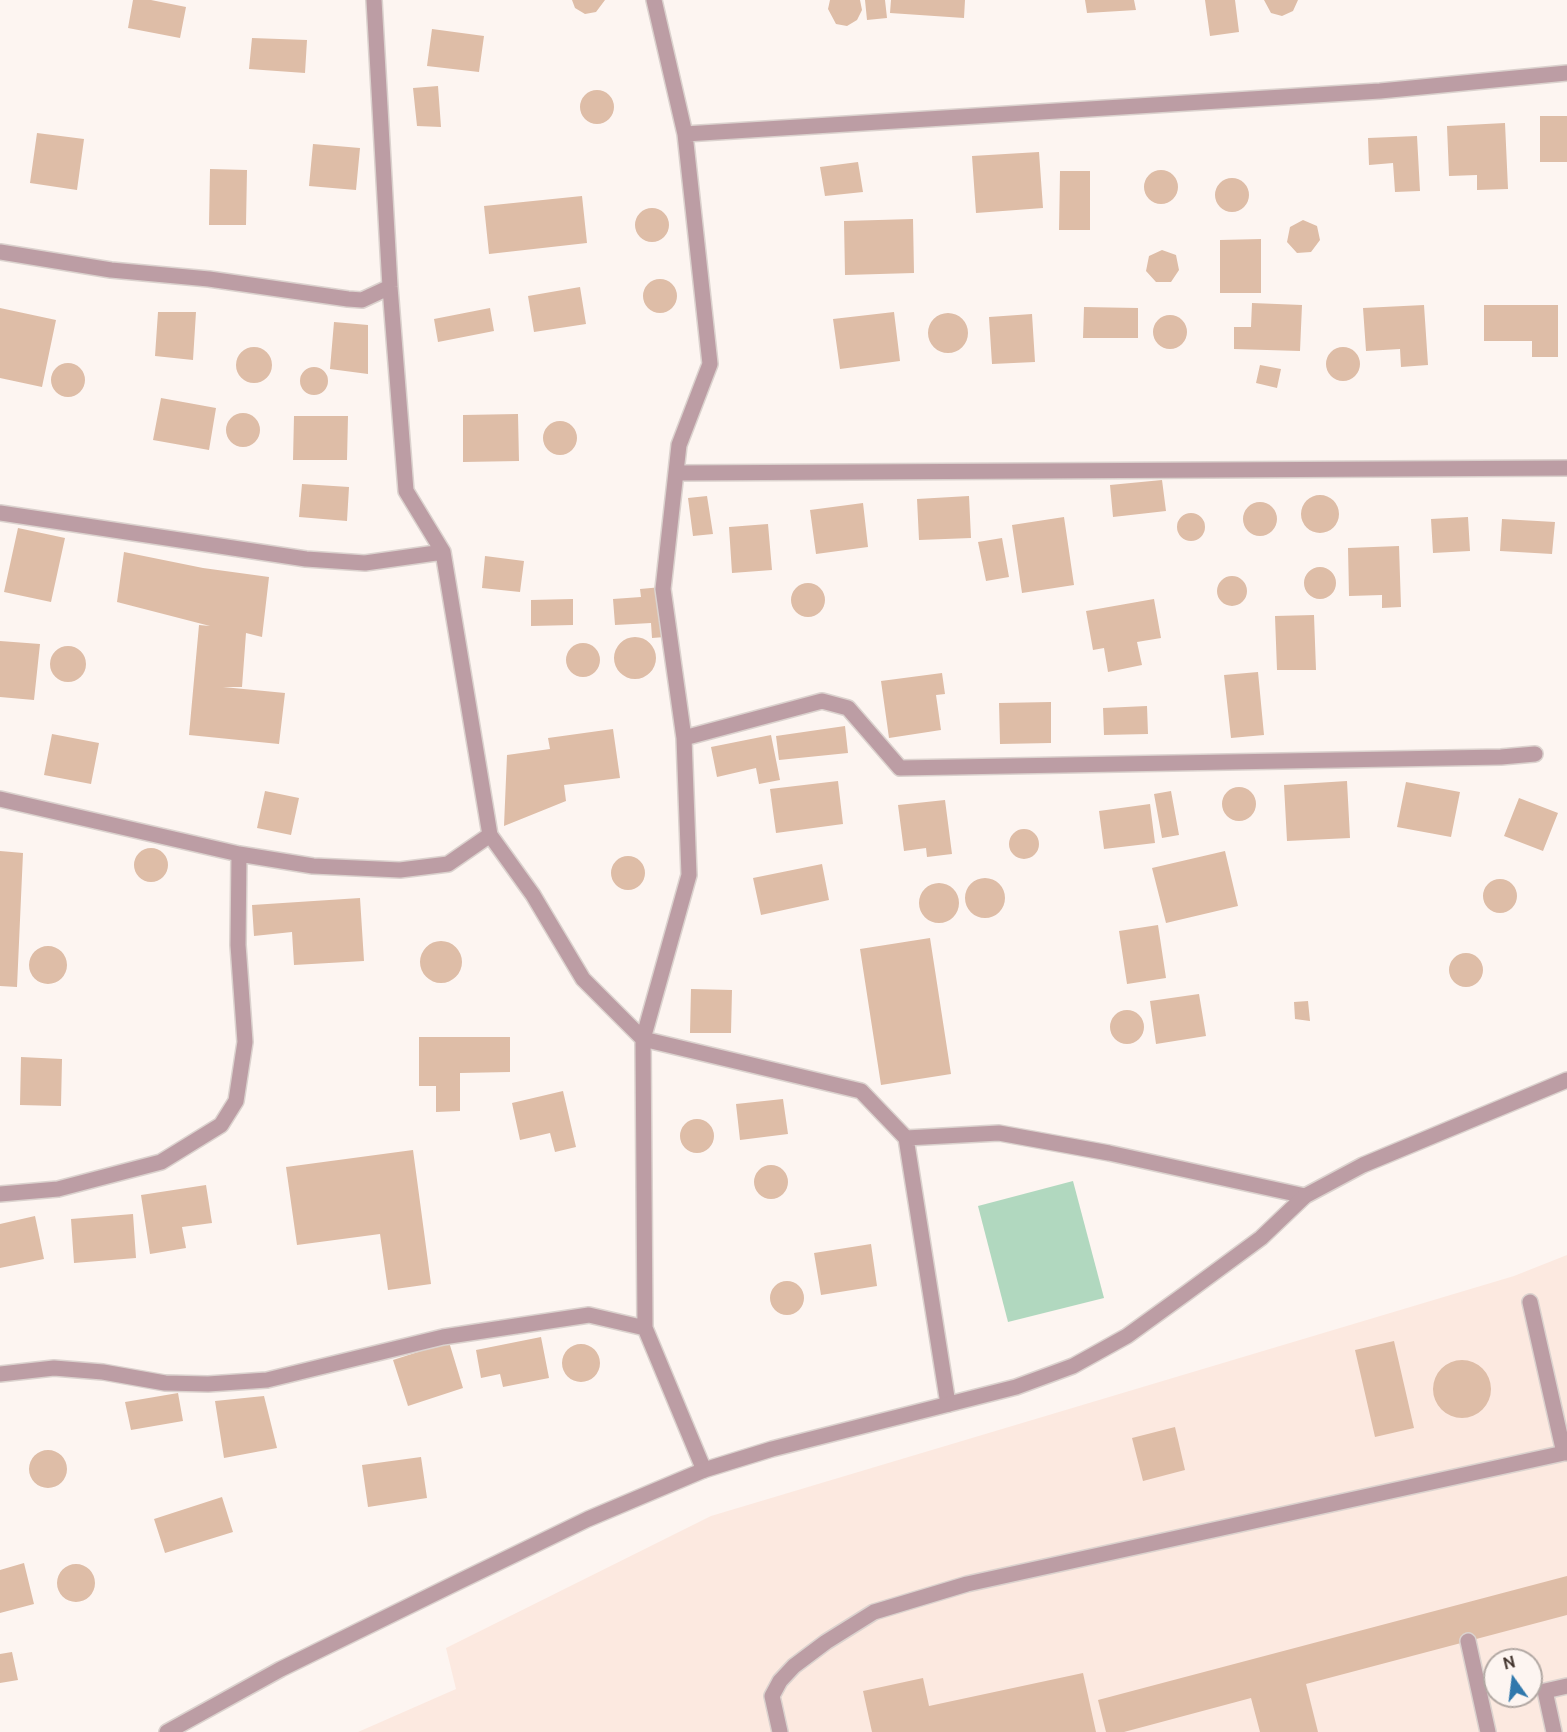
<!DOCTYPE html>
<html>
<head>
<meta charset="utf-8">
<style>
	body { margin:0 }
	#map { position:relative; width:1567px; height:1732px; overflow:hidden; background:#fdf5f1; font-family:Ubuntu,sans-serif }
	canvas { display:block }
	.north { position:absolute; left:1483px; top:1648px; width:60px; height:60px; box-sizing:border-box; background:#fdf5f1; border:2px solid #b2a8a3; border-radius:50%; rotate:346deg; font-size:16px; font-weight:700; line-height:24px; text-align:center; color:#42342d }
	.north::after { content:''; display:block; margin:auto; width:21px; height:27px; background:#3078ac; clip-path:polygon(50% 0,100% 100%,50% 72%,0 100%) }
</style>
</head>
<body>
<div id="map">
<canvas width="1567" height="1732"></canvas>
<div class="north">N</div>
</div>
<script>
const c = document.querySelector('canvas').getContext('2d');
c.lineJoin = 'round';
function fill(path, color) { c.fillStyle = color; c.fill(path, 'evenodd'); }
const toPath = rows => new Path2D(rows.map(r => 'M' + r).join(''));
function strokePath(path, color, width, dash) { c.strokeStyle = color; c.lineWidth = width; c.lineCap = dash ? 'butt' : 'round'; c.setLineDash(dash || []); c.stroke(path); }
fill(toPath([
	[1567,1255,1567,1732,358,1732,456,1689,446,1648,711,1516,1514,1276],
	[1495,1660,1531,1660,1531,1696,1495,1696]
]), '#fce9e0');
fill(toPath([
	[1073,1181,1104,1298,1008,1322,978,1206]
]), '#b1d8bf');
fill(toPath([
	[133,0,151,0,186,7,180,38,128,28],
	[572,0,605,0,596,12,585,14,575,8],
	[830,0,860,0,862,10,857,20,847,26,836,24,828,9],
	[865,0,885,0,887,18,867,20],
	[891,0,965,0,964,18,890,13],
	[1085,0,1134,0,1136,10,1087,13],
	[1205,0,1235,0,1239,32,1210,36],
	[1264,0,1298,0,1293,11,1282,16,1271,13],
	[432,29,484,36,479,72,427,66],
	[252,38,307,40,305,73,249,69],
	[438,86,441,127,417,126,413,88],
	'580 107a17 17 0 1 1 34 0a17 17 0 1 1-34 0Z',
	[1540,116,1567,116,1567,162,1540,162],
	[1505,123,1508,189,1477,190,1477,175,1449,176,1447,126],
	[37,133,84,139,77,190,30,183],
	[1417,136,1420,191,1395,192,1393,163,1369,165,1368,138],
	[313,144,360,148,356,190,309,186],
	[1039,152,1043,208,976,213,972,156],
	[858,162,863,192,825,196,820,167],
	[210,169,247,170,246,225,209,225],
	'1144 187a17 17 0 1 1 34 0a17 17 0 1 1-34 0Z',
	[1060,171,1090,171,1090,230,1059,230],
	'1215 195a17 17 0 1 1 34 0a17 17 0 1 1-34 0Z',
	[582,196,587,243,489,254,484,206],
	'635 225a17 17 0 1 1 34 0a17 17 0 1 1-34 0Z',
	[913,219,914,273,845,275,844,221],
	[1303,220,1317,226,1320,240,1311,252,1297,253,1287,242,1290,227],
	[1261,239,1261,293,1220,293,1220,240],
	[1162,250,1176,255,1179,270,1171,282,1156,282,1146,271,1149,256],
	'643 296a17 17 0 1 1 34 0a17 17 0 1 1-34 0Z',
	[580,287,586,324,534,332,528,296],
	[1252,303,1302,305,1300,351,1234,349,1234,327,1251,327],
	[1424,305,1428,365,1401,367,1400,349,1366,351,1363,308],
	[1484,305,1558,305,1558,357,1532,357,1532,341,1484,341],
	[1084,307,1138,308,1138,338,1083,338],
	[0,308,56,320,42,387,0,378],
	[490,308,494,331,438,342,434,319],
	[158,312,196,312,193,360,155,356],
	[894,312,900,361,840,369,833,319],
	'928 333a20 20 0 1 1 40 0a20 20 0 1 1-40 0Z',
	[1032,314,1035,362,992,364,989,317],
	'1153 332a17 17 0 1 1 34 0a17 17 0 1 1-34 0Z',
	[334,322,368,325,368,374,330,369],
	'236 365a18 18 0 1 1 36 0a18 18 0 1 1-36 0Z',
	'1326 364a17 17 0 1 1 34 0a17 17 0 1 1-34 0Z',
	'51 380a17 17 0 1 1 34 0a17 17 0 1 1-34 0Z',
	[1260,365,1281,369,1277,388,1256,383],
	'300 381a14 14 0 1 1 28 0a14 14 0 1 1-28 0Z',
	[161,398,216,408,209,450,153,440],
	'226 430a17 17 0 1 1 34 0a17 17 0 1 1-34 0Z',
	[518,414,519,461,463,462,463,415],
	[294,416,348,416,347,460,293,460],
	'543 438a17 17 0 1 1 34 0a17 17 0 1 1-34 0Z',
	[1162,480,1166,511,1113,517,1110,485],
	[302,484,349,487,347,521,299,517],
	'1301 514a19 19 0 1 1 38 0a19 19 0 1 1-38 0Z',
	[707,496,713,534,693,536,688,498],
	[969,496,971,538,919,540,917,499],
	'1243 519a17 17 0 1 1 34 0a17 17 0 1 1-34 0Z',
	[863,503,868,547,816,554,810,510],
	'1177 527a14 14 0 1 1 28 0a14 14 0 1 1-28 0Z',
	[1064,517,1074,585,1022,593,1012,525],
	[1468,517,1470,551,1433,553,1431,519],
	[1502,519,1555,522,1552,554,1500,551],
	[768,524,772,570,732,573,729,527],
	[18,528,65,538,51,602,4,592],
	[1002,538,1009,577,986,581,978,542],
	[1399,546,1401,607,1382,608,1382,595,1349,596,1348,548],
	[124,552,203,568,269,577,262,637,246,633,242,687,223,687,285,693,279,744,189,735,199,625,210,626,117,602],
	[485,556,524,561,520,592,482,588],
	'1304 583a16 16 0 1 1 32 0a16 16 0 1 1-32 0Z',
	'1217 591a15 15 0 1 1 30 0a15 15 0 1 1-30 0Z',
	'791 600a17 17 0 1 1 34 0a17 17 0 1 1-34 0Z',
	[662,587,665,637,652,638,651,623,615,625,613,599,641,597,640,589],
	[573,599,573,625,531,626,531,600],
	[1154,599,1161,638,1137,642,1142,665,1108,672,1104,648,1093,650,1086,611],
	[1314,615,1316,670,1277,670,1275,616],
	'614 658a21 21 0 1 1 42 0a21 21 0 1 1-42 0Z',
	[0,641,40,644,34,700,0,697],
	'566 660a17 17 0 1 1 34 0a17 17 0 1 1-34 0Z',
	'50 664a18 18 0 1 1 36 0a18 18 0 1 1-36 0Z',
	[1258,672,1264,735,1231,738,1224,675],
	[942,673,945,694,936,695,941,730,889,738,881,681],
	[1051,702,1051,743,1000,744,999,703],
	[1147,706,1148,734,1104,735,1103,708],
	[845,726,848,753,779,760,776,736],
	[613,729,620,778,564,785,566,801,504,826,507,755,550,749,548,738],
	[52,734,99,743,91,784,44,775],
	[771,735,780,780,759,784,756,768,717,777,711,747],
	[838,781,843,824,776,833,770,789],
	[1347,781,1350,838,1287,841,1284,785],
	[1406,782,1460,792,1451,837,1397,827],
	'1222 804a17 17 0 1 1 34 0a17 17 0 1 1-34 0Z',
	[265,791,299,798,291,835,257,828],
	[1171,791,1179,835,1162,838,1154,794],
	[1519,798,1558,813,1543,851,1504,836],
	[945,800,952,854,927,857,926,848,904,851,898,805],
	[1150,804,1155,843,1104,849,1099,811],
	'1009 844a15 15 0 1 1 30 0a15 15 0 1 1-30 0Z',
	'134 865a17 17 0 1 1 34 0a17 17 0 1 1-34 0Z',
	[0,851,23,853,17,987,0,986],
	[1225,851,1238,906,1166,923,1152,868],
	'611 873a17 17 0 1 1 34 0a17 17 0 1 1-34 0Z',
	[822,864,829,900,761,915,753,878],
	'965 898a20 20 0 1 1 40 0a20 20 0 1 1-40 0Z',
	'1483 896a17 17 0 1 1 34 0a17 17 0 1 1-34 0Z',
	'919 903a20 20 0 1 1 40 0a20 20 0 1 1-40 0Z',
	[360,898,364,961,294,965,292,932,254,936,252,905],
	[1158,925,1166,978,1127,984,1119,931],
	[930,938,951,1074,881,1085,860,949],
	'420 962a21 21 0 1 1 42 0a21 21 0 1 1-42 0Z',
	'29 965a19 19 0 1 1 38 0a19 19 0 1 1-38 0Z',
	'1449 970a17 17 0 1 1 34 0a17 17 0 1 1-34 0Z',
	[691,989,732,990,731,1033,690,1033],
	[1199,994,1206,1036,1156,1044,1150,1001],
	[1308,1001,1310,1021,1295,1019,1294,1002],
	'1110 1027a17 17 0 1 1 34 0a17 17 0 1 1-34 0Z',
	[419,1037,510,1037,510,1072,460,1073,460,1111,436,1112,436,1086,419,1086],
	[21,1057,62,1059,61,1106,20,1105],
	[563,1091,576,1147,555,1152,550,1133,520,1140,512,1103],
	[783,1099,788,1134,740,1140,736,1104],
	'680 1136a17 17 0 1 1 34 0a17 17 0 1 1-34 0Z',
	[413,1150,431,1284,388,1290,380,1234,297,1245,286,1167],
	'754 1182a17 17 0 1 1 34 0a17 17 0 1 1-34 0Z',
	[206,1185,212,1223,182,1227,186,1248,150,1254,141,1195],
	[133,1214,136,1258,74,1263,71,1219],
	[35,1216,44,1259,0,1268,0,1224],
	[871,1244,877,1286,821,1295,814,1253],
	'770 1298a17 17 0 1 1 34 0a17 17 0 1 1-34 0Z',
	[541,1337,549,1378,503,1387,500,1374,481,1378,476,1350],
	[1394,1341,1414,1428,1375,1437,1355,1350],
	[449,1342,463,1388,408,1406,393,1360],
	'562 1363a19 19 0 1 1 38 0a19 19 0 1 1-38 0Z',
	'1433 1389a29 29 0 1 1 58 0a29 29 0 1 1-58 0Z',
	[178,1393,183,1421,131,1430,125,1402],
	[264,1396,277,1448,224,1458,215,1401],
	[1175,1427,1185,1470,1143,1481,1132,1438],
	'29 1469a19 19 0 1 1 38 0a19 19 0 1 1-38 0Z',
	[421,1457,427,1498,368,1507,362,1465],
	[222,1497,233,1532,165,1553,154,1519],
	[24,1563,34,1604,0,1613,0,1570],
	'57 1583a19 19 0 1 1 38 0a19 19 0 1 1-38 0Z',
	[1567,1576,1567,1615,1306,1684,1318,1732,1260,1732,1251,1698,1124,1732,1106,1732,1098,1700],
	[12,1652,18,1680,0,1683,0,1654],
	[1083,1673,1096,1732,872,1732,863,1691,923,1678,929,1706]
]), '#debda7');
const service = toPath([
	[1530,1302,1564,1453,1567,1453],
	[1468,1641,1488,1732],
	[780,1732,772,1696,780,1681,794,1666,826,1642,874,1612,967,1584,1564,1453],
	[1554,1732,1545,1691,1567,1686]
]);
const minor = toPath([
	[374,0,390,287,406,491,443,552,490,835,533,895,583,979,643,1039,861,1091,906,1138,948,1404],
	[685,134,1380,91,1567,73],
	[0,252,111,270,209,279,348,299,362,300,390,287],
	[676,473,1567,468],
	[0,513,306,559,365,563,443,552],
	[684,738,822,701,848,708,900,768,1501,757,1535,754],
	[0,799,239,854,313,866,400,870,448,864,490,835],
	[906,1138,999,1133,1109,1153,1305,1196],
	[0,1194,58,1189,161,1162,221,1125,236,1101,245,1042,238,945,239,854],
	[645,1328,643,1039,689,875,684,738,663,589,679,445,710,364,685,134,654,0],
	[0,1374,54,1368,103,1372,165,1383,208,1384,267,1380,443,1337,589,1315,645,1328,704,1470]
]);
const tertiary = toPath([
	[167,1732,281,1669,456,1583,588,1519,704,1470,772,1449,1016,1387,1073,1366,1127,1336,1185,1294,1261,1238,1305,1196,1363,1165,1567,1080]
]);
strokePath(service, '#dbd2ce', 18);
strokePath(minor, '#dbd2ce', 18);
strokePath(tertiary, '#dbd2ce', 18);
strokePath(service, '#bc9da4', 15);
strokePath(minor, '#bc9da4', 15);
strokePath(tertiary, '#bc9da4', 15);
</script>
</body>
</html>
